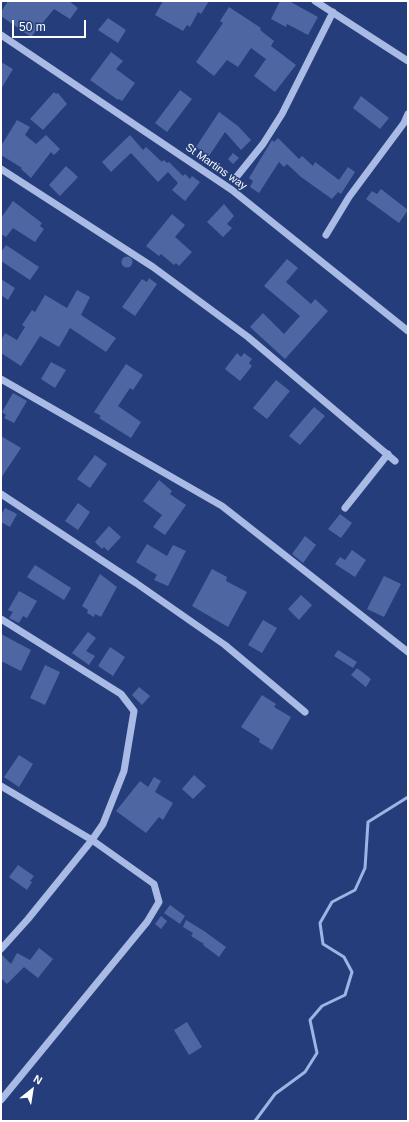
<!DOCTYPE html>
<html>
<head>
<meta charset="utf-8">
<style>
	body { margin:0 }
	#map { position:relative; width:409px; height:1122px; overflow:hidden; background:#253e7b; font-family:Arial,sans-serif }
	canvas { display:block }
	.frame { position:absolute; inset:0; border:2px solid #fff; pointer-events:none }
	.north { position:absolute; left:12px; top:1070px; width:40px; height:40px; -webkit-text-stroke:3px #253e7b; paint-order:stroke; rotate:30deg; font-size:11px; font-weight:700; line-height:16px; text-align:center; color:#fff }
	.north::after { content:''; display:block; margin:auto; width:14px; height:18px; background:#fff; clip-path:polygon(50% 0,100% 100%,50% 72%,0 100%) }
	.scale { position:absolute; left:12px; top:20px; width:74px; height:18px; box-sizing:border-box; border:2px solid #fff; border-top:0; padding-left:5px; font-size:12px; line-height:14px; white-space:nowrap; color:#fff; -webkit-text-stroke:3px #253e7b; paint-order:stroke }
</style>
</head>
<body>
<div id="map">
<canvas width="409" height="1122"></canvas>
<div class="frame"></div>
<div class="north">N</div>
<div class="scale">50 m</div>
</div>
<script>
const c = document.querySelector('canvas').getContext('2d');
c.lineJoin = 'round';
const toPath = rows => new Path2D(rows.map(r => 'M' + r).join(''));
function strokePath(path, color, width, dash) { c.strokeStyle = color; c.lineWidth = width; c.lineCap = dash ? 'butt' : 'round'; c.setLineDash(dash || []); c.stroke(path); }
function fill(path, color) { c.fillStyle = color; c.fill(path, 'evenodd'); }
function label(font, color, halo, rows, align = 'center') {
  c.font = font + ' Arial,sans-serif'; c.lineWidth = 3; c.setLineDash([]); c.textBaseline = 'middle'; c.strokeStyle = halo; c.fillStyle = color; for (const [text, x, y, turn = 0] of rows) {
    c.save(); c.translate(x, y); c.rotate((+turn || 0) * Math.PI / 180); c.textAlign = isNaN(turn) ? turn : align; if (halo) c.strokeText(text, 0, 0); c.fillText(text, 0, 0); c.restore();
  }
}
strokePath(toPath([
	[255,1121,275,1094,305,1072,317,1053,310,1020,322,1006,345,995,352,972,344,957,323,944,320,923,332,902,355,890,365,868,368,822,408,797]
]), '#9db4e5', 3);
fill(toPath([
	[8,1,69,1,78,8,70,19,54,9,31,37,1,16,1,12],
	[163,1,209,1,201,14,198,12,190,27,187,25,183,31,155,15],
	[280,1,289,1,318,17,308,35,287,24,286,27,271,19],
	[229,7,261,28,260,30,274,41,271,46,296,65,275,92,254,76,266,59,251,48,238,67,227,60,214,76,196,62,223,23,220,21],
	[108,18,126,30,118,43,98,30],
	[111,52,123,61,116,69,135,83,122,101,119,99,118,100,90,80],
	[1,62,13,69,1,89],
	[180,90,192,99,167,132,155,123],
	[54,92,56,94,58,93,67,104,43,130,30,119],
	[361,96,389,118,380,129,353,108],
	[219,112,238,126,251,140,241,150,225,132,209,156,196,147],
	[17,120,30,127,25,135,36,144,46,135,60,149,54,155,51,152,31,178,21,169,22,168,1,155,1,146],
	[130,135,143,150,146,147,162,162,164,160,167,163,169,162,183,176,185,174,190,179,192,176,200,182,185,201,172,190,178,183,168,172,158,182,131,153,111,172,102,162],
	[278,138,299,159,302,156,313,166,315,162,339,180,348,167,355,172,341,194,338,192,332,199,301,177,287,164,284,167,279,162,259,193,250,187,253,181,249,178,272,140,274,142],
	[233,153,239,158,233,164,228,159],
	[66,166,78,177,60,196,49,185],
	[381,189,408,210,399,223,366,199,372,191,377,194],
	[13,201,42,223,40,226,44,229,35,242,13,228,6,237,1,234,1,218],
	[224,204,234,216,227,224,232,228,223,237,207,222],
	[172,214,185,225,175,237,192,252,179,266,176,263,174,265,161,254,159,256,146,246],
	[6,245,39,267,30,280,1,261,1,252],
	'121.5 262a5.5 5.5 0 1 1 11 0a5.5 5.5 0 1 1-11 0Z',
	[287,259,298,268,286,282,311,304,315,299,328,311,285,359,250,327,263,313,284,334,300,316,264,286],
	[149,278,157,284,135,316,122,307,142,279,147,282],
	[1,279,15,288,8,300,1,295],
	[77,290,90,297,81,315,116,338,106,352,70,328,59,347,40,336,21,366,1,353,1,340,5,333,17,340,25,327,22,325,32,310,35,312,45,295,67,308],
	[237,353,241,357,244,353,252,359,249,363,252,366,240,381,225,369],
	[51,362,66,370,55,388,41,379],
	[126,364,143,375,133,390,130,388,118,406,141,422,131,438,99,418,101,416,94,412],
	[276,380,290,391,267,419,253,408],
	[13,393,27,401,14,423,4,418,6,415,2,412],
	[314,407,325,416,300,445,289,436],
	[1,436,21,448,1,478],
	[95,455,107,464,90,488,77,479],
	[159,480,172,491,170,494,186,505,165,535,153,527,162,515,143,501],
	[78,503,90,512,78,530,65,521],
	[5,508,17,514,10,527,1,522,1,515],
	[340,514,352,523,341,538,328,529],
	[109,526,121,537,108,551,104,547,102,549,95,542],
	[305,536,316,545,303,563,292,554],
	[147,544,167,556,173,545,186,551,168,586,154,580,157,575,136,562],
	[352,550,366,560,355,577,335,564,340,557,345,560],
	[35,565,71,588,64,600,27,577],
	[212,569,227,577,226,581,247,592,228,627,192,606],
	[100,574,117,587,101,617,95,614,94,617,87,613,88,610,82,606],
	[384,576,401,584,384,617,367,609],
	[19,591,37,601,27,618,23,616,19,623,9,618,13,612,8,610],
	[301,595,312,605,299,620,288,609],
	[263,620,277,628,262,653,248,645],
	[88,632,96,638,86,651,95,656,89,665,72,653],
	[1,634,31,650,21,671,1,661],
	[110,647,125,657,113,676,98,666],
	[338,650,357,662,353,668,334,656],
	[45,665,60,672,45,705,30,698],
	[357,668,371,679,366,687,351,675],
	[139,687,150,696,142,705,132,695],
	[262,695,276,704,274,707,291,717,272,750,259,742,260,739,241,727],
	[19,755,33,764,19,787,4,777],
	[194,775,206,786,193,799,182,789],
	[154,777,161,781,155,792,173,803,163,820,159,817,146,833,116,811,140,781,148,787],
	[18,865,34,876,30,881,32,882,27,890,9,877],
	[170,905,185,916,180,924,164,913],
	[161,916,167,921,161,929,155,924],
	[186,920,204,931,226,947,219,957,203,945,204,944,191,936,193,933,183,927],
	[39,948,53,959,38,978,24,967,7,984,1,978,1,954,11,964,17,953,30,960],
	[187,1022,202,1047,189,1055,174,1030]
]), '#4e67a3');
strokePath(toPath([
	[315,1,408,61],
	[1,35,232,190,408,331],
	[1,169,153,267,248,337,395,461],
	[234,180,263,144,282,114,333,12],
	[326,235,349,197,404,123,408,114],
	[1,379,222,506,408,652],
	[1,494,136,583,225,645,305,712],
	[345,508,388,454],
	[1,619,121,694,134,711,124,771,103,824,92,840,28,919,1,949],
	[1,786,92,840,154,884,159,902,147,922,1,1100]
]), '#a9bbe4', 7);
label('11px', '#fff', '#253e7b', [
	["St Martins way",216,167,35]
]);
</script>
</body>
</html>
